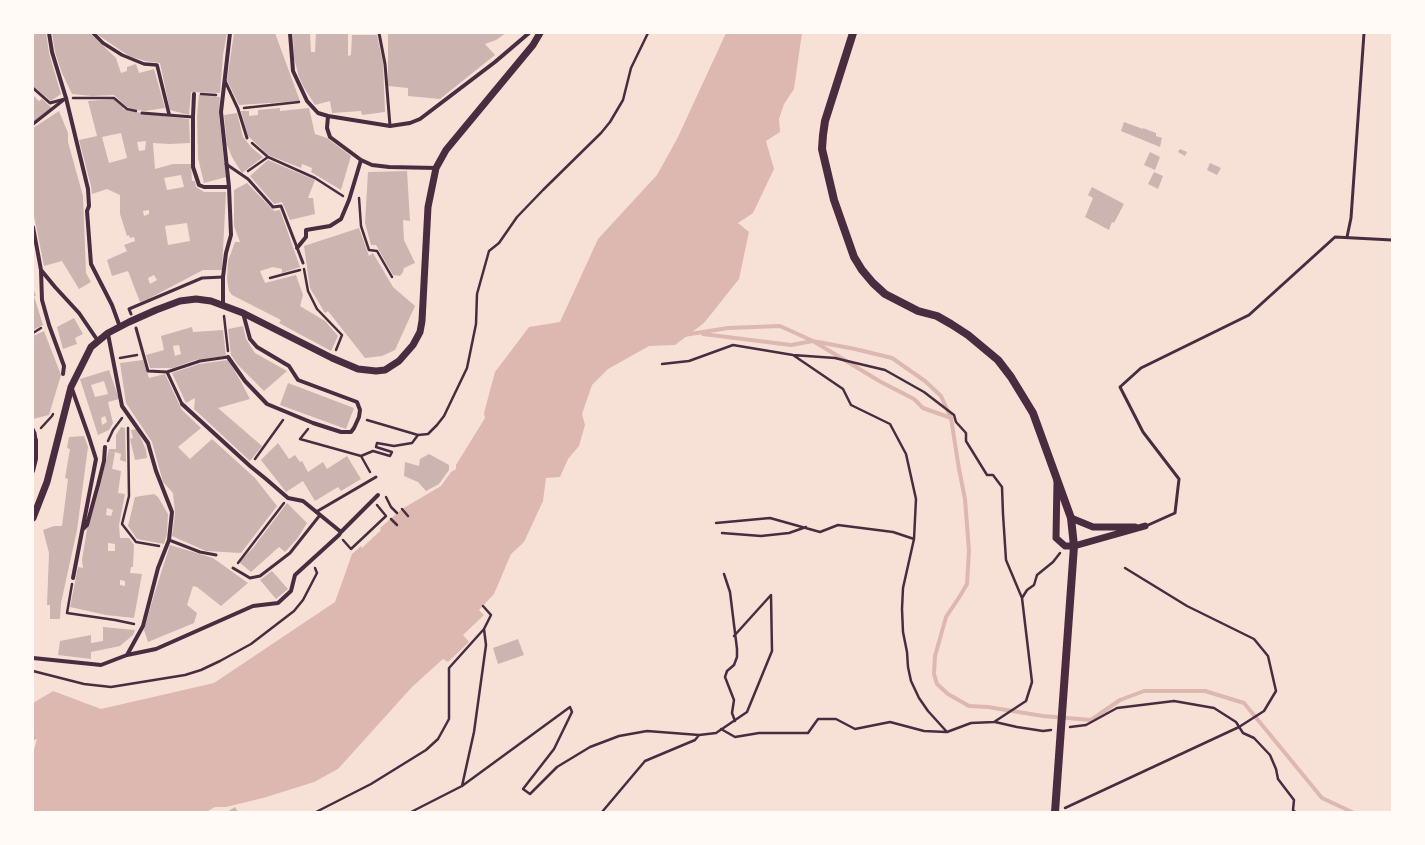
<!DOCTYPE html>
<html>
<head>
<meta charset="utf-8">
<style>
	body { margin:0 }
	#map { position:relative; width:1425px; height:845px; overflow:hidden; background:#f7e1d7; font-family:"Roboto Serif",serif }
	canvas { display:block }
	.frame { position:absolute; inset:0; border:34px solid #fffaf5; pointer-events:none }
</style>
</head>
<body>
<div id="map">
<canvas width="1425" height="845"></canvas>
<div class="frame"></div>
</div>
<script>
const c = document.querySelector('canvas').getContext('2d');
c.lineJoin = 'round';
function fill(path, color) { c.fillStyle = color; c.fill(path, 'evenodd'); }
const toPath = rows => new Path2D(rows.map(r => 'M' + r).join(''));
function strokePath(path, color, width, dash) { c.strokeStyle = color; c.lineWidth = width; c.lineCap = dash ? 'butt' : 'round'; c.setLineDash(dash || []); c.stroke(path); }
fill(toPath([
	[726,33,802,33,794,89,784,104,779,119,780,132,766,141,774,169,753,213,738,223,749,232,739,279,704,323,675,345,649,346,608,369,592,385,582,414,585,425,579,446,568,459,560,477,546,478,543,501,524,542,511,554,494,594,479,610,484,615,463,635,469,642,448,662,443,659,412,687,338,769,314,782,263,798,226,807,215,807,206,812,33,812,33,753,37,739,33,727,33,703,53,691,101,709,214,683,335,602,352,554,361,546,362,548,381,530,380,528,402,509,441,486,451,472,456,469,456,465,485,418,484,413,495,372,529,327,560,322,598,239,657,175,677,139]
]), '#dcb8b0');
strokePath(toPath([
	[703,334,791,345,813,341,881,382,914,399,923,408,951,418],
	[684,335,728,328,780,326,813,341,855,349,892,358,925,381,941,396,951,418,959,469,965,499,969,551,967,584,960,596,946,617,935,656,934,674,937,684,948,694,969,706,988,707,1043,716,1091,720,1120,700,1144,691,1205,691,1244,703,1322,798,1352,812]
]), '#dcb8b0', 4);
fill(toPath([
	[33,33,46,33,49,53,61,94,51,101,33,86],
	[52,33,90,33,116,58,121,73,127,71,127,67,136,64,139,73,154,69,165,108,145,111,136,110,127,107,114,95,92,96,72,94,62,73,55,52],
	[95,33,227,33,223,55,220,93,191,92,189,115,170,110,160,63,145,61,129,56],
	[234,33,275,33,300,101,239,105,227,80],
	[293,33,310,33,311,52,315,52,316,33,348,33,348,56,351,55,352,35,377,35,383,63,385,112,362,115,361,111,332,113,330,101,315,105,303,86,299,77,294,58],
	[388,33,506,33,496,40,485,44,495,55,440,99,408,96,408,88,388,86],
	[33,95,39,101,42,99,52,108,33,122],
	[199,95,220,97,219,115,226,177,204,183,198,158,197,116],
	[114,99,124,107,123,109,146,114,189,119,190,143,169,144,153,143,155,169,173,164,191,164,192,181,195,181,196,187,204,192,226,192,222,270,203,270,148,299,140,302,128,271,112,276,107,260,127,251,124,245,135,241,134,237,130,238,129,235,127,236,120,214,120,195,107,189,92,194,91,186,79,140,97,136,88,101],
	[121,133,127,158,109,163,102,137],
	[146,141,145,150,139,151,137,142],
	[181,175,184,187,167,190,164,178],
	[149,210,149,214,144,216,143,211],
	[187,223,190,241,168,245,165,226],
	[154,275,157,280,150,284,148,278],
	[280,108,280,111,309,108,315,134,327,138,351,156,341,190,311,172,312,168,302,164,301,168,268,155,248,136,241,111,249,111,249,116,258,115,258,110],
	[59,111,68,133,68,142,83,196,86,273,91,282,79,289,62,261,44,266,33,211,33,128],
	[237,113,243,137,252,148,263,157,242,173,232,157,227,145,224,115],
	[1124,122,1143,129,1143,128,1156,133,1156,136,1162,138,1160,147,1121,131],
	[1180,149,1187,152,1185,156,1178,152],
	[1150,152,1160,157,1155,170,1144,165],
	[268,160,315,180,308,198,313,198,315,214,290,220,282,202,274,204,250,176],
	[1210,163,1221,168,1217,175,1207,170],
	[407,171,410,221,403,220,404,240,415,263,404,268,403,272,400,276,393,275,376,245,371,245,365,223,368,172],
	[1154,172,1163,176,1158,189,1148,184],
	[247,183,274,211,280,210,300,267,282,273,282,269,273,267,260,271,265,283,296,275,303,295,300,306,325,321,338,336,331,351,279,323,281,320,232,295,229,291,227,280,228,261,235,242,240,242,234,226,234,190],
	[1092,187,1124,204,1114,223,1112,222,1109,230,1085,217,1093,198,1088,195],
	[359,228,369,256,373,253,393,287,415,306,395,350,382,356,365,358,328,311,325,313,310,288,304,246],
	[33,288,36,296,34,296,43,325,33,330],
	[74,318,83,334,75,338,77,344,63,349,57,327],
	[243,326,246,339,255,353,287,371,264,391,238,365,231,355,228,329],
	[192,327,193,332,223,330,226,356,195,360,173,368,150,368,146,355,164,350,161,336],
	[179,345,181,354,175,356,173,346],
	[44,331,61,375,49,415,33,419,33,336],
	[143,360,149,378,165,374,182,410,201,428,178,447,190,459,212,439,255,478,277,506,241,553,206,551,172,536,175,513,173,493,163,482,152,442,126,403,120,363],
	[228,360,240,380,250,399,218,408,262,446,250,461,194,409,195,398,186,403,172,373,199,364],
	[109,370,119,399,108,402,113,423,109,430,98,435,80,379],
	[104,381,108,394,95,397,91,385],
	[105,416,107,422,102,425,101,418],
	[288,383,354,408,346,429,280,405],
	[121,427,125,428,126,462,120,460,121,454,115,452,112,469,121,471,118,493,125,494,119,525,120,538,129,538,134,545,133,567,131,567,130,573,142,574,134,618,106,615,70,607,78,567,83,568,82,560,87,529,99,490,109,449,116,449,116,435],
	[107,508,113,510,111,516,106,515],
	[108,543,115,544,115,551,108,551],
	[120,580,125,581,125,586,120,585],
	[137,429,146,450,147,458,135,460,130,439,133,438,131,430],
	[84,436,88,447,77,530,61,603,60,619,50,619,50,605,47,605,49,553,43,530,54,526,62,526,68,479,65,478,70,449,67,448,69,437],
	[278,443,289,459,295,455,300,462,302,461,308,472,323,462,327,469,347,456,361,479,341,491,338,487,315,501,303,481,286,492,261,460],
	[429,454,449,465,449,470,439,484,426,491,418,482,404,476,405,462,419,466,420,459],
	[154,494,158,497,168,514,167,534,164,544,137,539,128,526,135,497],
	[287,503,307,523,297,539,285,552,279,547,251,572,239,562,253,548],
	[170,545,213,558,248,583,221,606,197,587,193,586,187,605,197,613,194,623,148,642,144,630,154,595],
	[272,571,288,589,276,599,260,580],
	[103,627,135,630,133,635,120,646,91,652,91,659,58,655,60,641,91,635,91,643,103,641],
	[518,639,524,655,498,664,493,648],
	[33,727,37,739,33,740],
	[235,807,238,812,227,812]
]), '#ccb4b1');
strokePath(toPath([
	[201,94,216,95],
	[73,98,114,98,127,109,136,111],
	[244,108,299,102],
	[252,143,268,157,315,178,343,196],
	[248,171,268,157],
	[359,198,361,226,369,250,377,251,392,277],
	[304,269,308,291,317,309,342,335,336,350],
	[270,278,300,270],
	[224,316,228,351],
	[33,333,41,328],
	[793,355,843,389,851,405,890,424,906,454,916,499,914,539],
	[120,358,137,355],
	[662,364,689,361,733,345,793,355,835,358,843,360,885,370,924,392,954,415,956,422,966,433,966,441,987,475,993,475,1002,487,1003,514,1006,560,1022,598],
	[367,420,418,435,428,434,437,425,444,416,467,368,476,324,477,294,489,251,499,243,517,217,543,190,601,133,610,122,623,100,631,68,648,33],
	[41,428,52,416,53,414],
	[128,428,129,496,122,524,136,542,159,546],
	[308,429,300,439,361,456,373,451,390,456,392,452,376,447,377,443,394,446,412,443,418,435],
	[108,441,113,430,122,418],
	[361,456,370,472],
	[255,459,283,420],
	[386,497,391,507,397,513],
	[402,509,408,516],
	[391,519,397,525],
	[716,523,770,518,820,532,838,525,893,532,914,539,903,588,902,609,903,632,907,652,908,667,911,681,919,698,928,711,947,732,971,723,994,722,1026,701,1032,682,1022,598,1027,590,1034,585,1037,575,1053,562,1060,553],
	[722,533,761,536,789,533,806,527],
	[343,540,351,549,386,516,377,505],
	[238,563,284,503],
	[724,574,730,592,737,649,737,657,734,665,727,671,725,677,734,700,732,713,735,721],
	[72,584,67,613,115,620,134,624],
	[483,606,491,615,484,629,486,645,474,732,462,786,570,707,572,712,554,749,523,789,530,794,557,767,590,747,619,736,647,731,699,735,695,740,645,761,602,812],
	[33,671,84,684,111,687,185,675,201,670,220,661,251,644,294,611,303,600,317,573,315,568],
	[995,722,1017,727,1043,731,1051,730],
	[1070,727,1086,725,1117,708,1174,701,1214,708,1236,722,1243,733,1254,738,1270,755,1276,769,1278,779,1294,800,1293,810,1295,812],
	[721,729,735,737,759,733,808,733,818,719,836,719,855,729,890,722,924,731,946,732],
	[699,735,716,733,747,712,772,651,771,595,734,636],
	[1065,808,1239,727,1264,711,1276,691,1268,656,1254,639,1187,606,1125,568],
	[316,812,371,784,426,750,438,739,449,719,449,668,484,629],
	[411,812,462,786]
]), '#4a2c40', 2.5);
strokePath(toPath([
	[379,33,385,64,390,126],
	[225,81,238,109,247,138],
	[33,88,50,103,65,99],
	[142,113,193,117],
	[226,164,248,179,273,207,281,206,303,263],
	[1347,237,1351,218,1364,33],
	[131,314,129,309,202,278,223,277],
	[136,328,148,371,167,372,182,404],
	[167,372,200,361,228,357],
	[33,429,35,433,36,440],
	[316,512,376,477],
	[1146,526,1175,513,1179,479,1143,432,1120,387,1141,368,1249,315,1335,237,1392,240],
	[169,540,200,552,216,555],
	[233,568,250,578,260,576,290,553,320,515]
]), '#4a2c40', 3);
strokePath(toPath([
	[93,33,103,43,122,55,144,64,157,65,169,114],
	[33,124,66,98]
]), '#4a2c40', 3.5);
strokePath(toPath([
	[49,33,52,52,66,98,88,189,89,206,87,211,91,264,112,305,120,327],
	[290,33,293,71,307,101,318,113,328,116,390,126,410,123,420,119,495,62,529,33],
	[194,94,193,117,193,167,199,185,204,187,229,187],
	[328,116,327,128,330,137,361,160,372,165,389,167,436,168],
	[33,227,41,270,55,287,79,313,98,341],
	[297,248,306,237,306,230,330,226,341,219,349,200,361,160],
	[41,271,42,300,49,325,64,366,63,374],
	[223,305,223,277,226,253,231,235,229,187,221,112,230,33],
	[108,334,122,406,148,443,156,471,172,512,169,540,158,568,143,626,127,655],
	[228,357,245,381,267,404,313,423,341,432,351,432,354,428,359,417,360,410,357,402,298,380,289,366,257,347,250,339,243,313],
	[72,389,89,437,96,459,73,578],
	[182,404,250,466,266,479,288,498,303,501,341,532],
	[33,440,36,440,36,459,33,471],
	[83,529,87,525,98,485,104,461,105,447],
	[33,658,101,665,127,655,156,649,253,606,278,603,291,591,295,575,339,535,341,532,378,495]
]), '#4a2c40', 4);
strokePath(toPath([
	[1057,481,1056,538,1065,546,1074,546,1145,526],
	[33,518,47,482,71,387,91,347,108,333,129,322,156,310,180,301,196,299,211,301,243,313,332,358,358,369,376,371,385,370,399,361,413,345,420,332,422,321,428,207,436,168,446,150,533,45,540,33],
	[1071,518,1093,527,1135,527]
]), '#4a2c40', 7);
strokePath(toPath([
	[853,33,825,121,823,135,822,149,834,200,854,257,862,270,873,283,885,294,918,311,937,316,951,324,968,335,998,360,1011,377,1033,413,1071,518,1074,546,1055,812]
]), '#4a2c40', 8);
</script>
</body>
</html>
